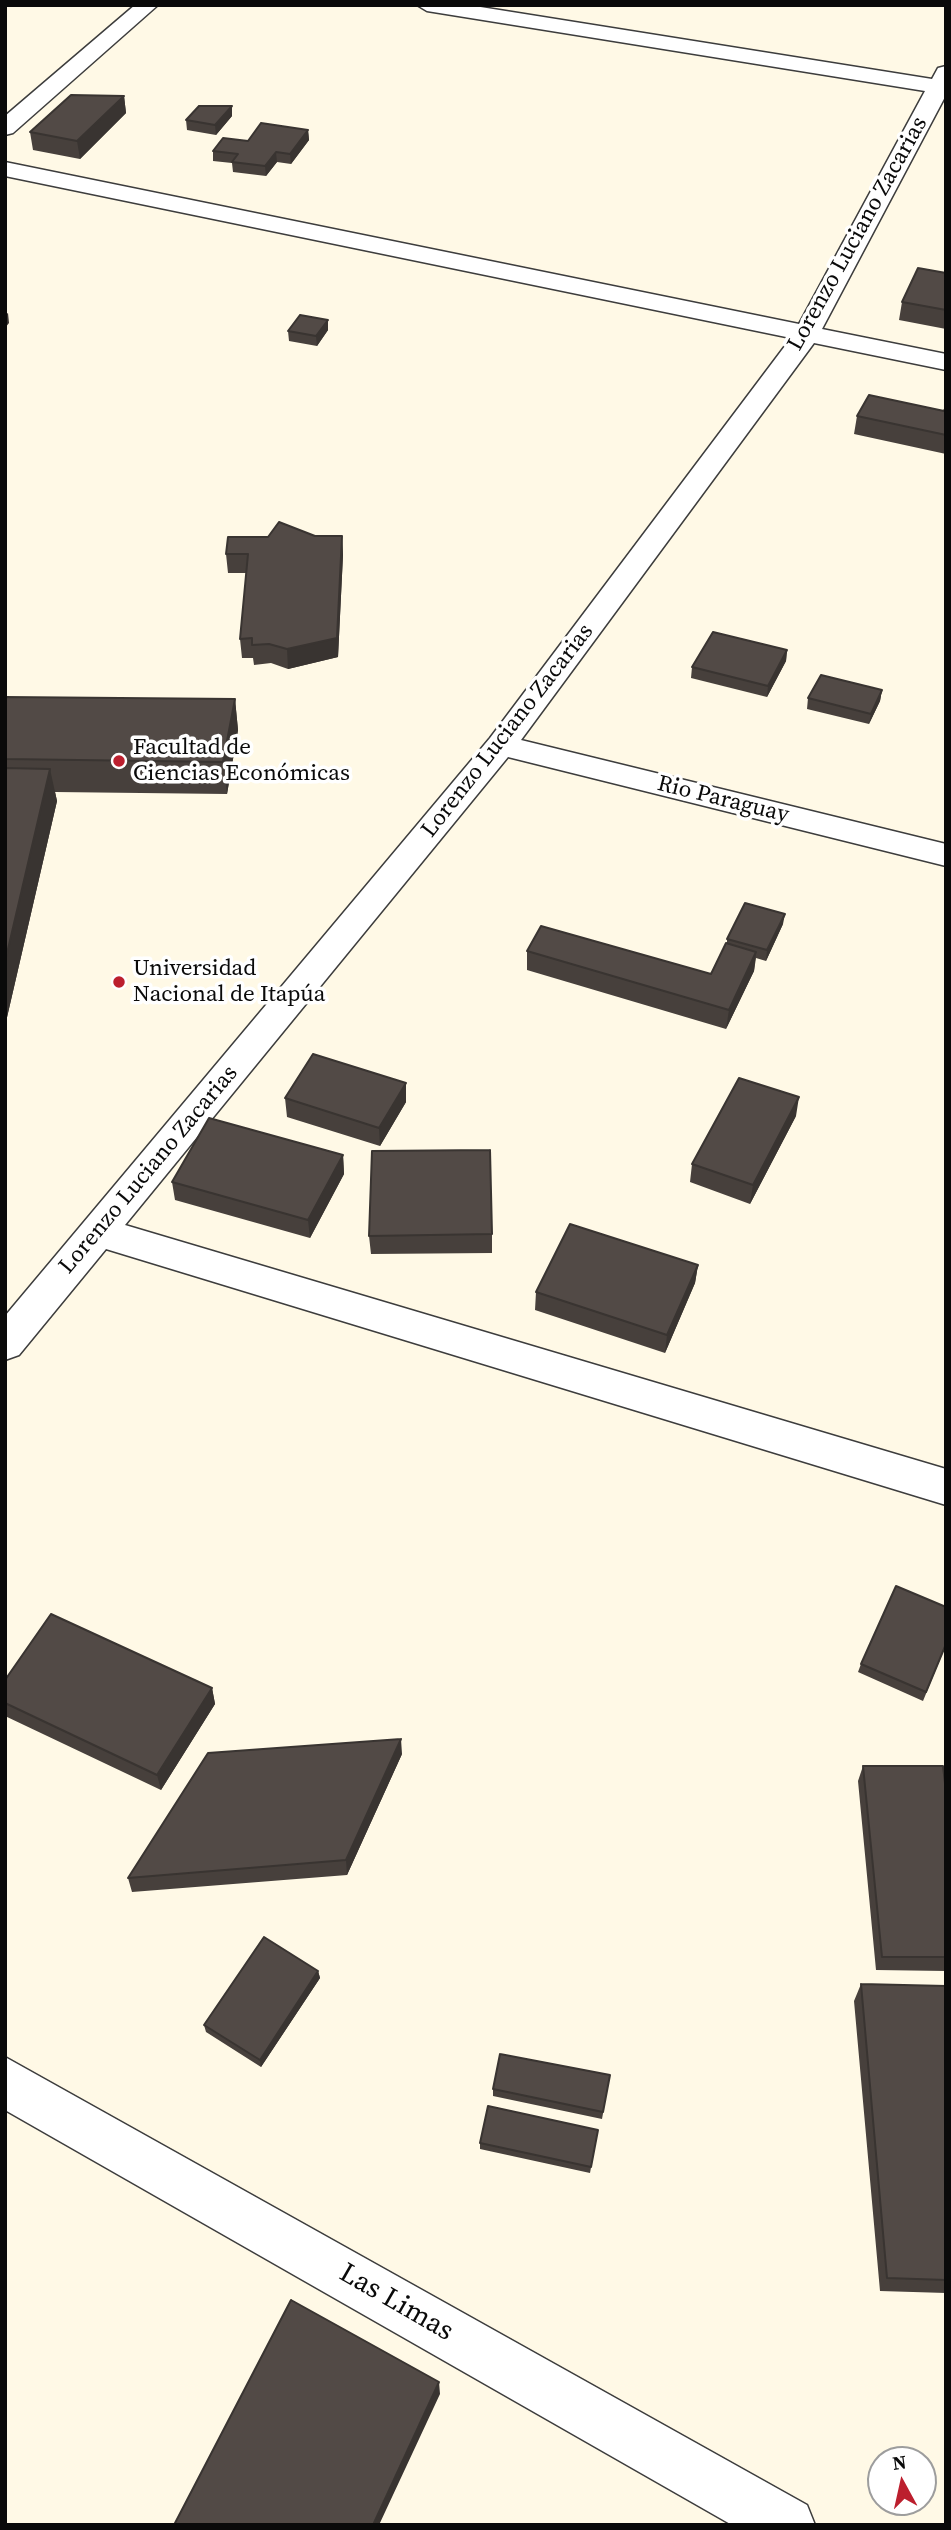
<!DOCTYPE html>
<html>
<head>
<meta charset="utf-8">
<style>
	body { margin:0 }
	#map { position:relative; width:951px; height:2530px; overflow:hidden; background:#fff9e6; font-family:"Source Serif 4",serif }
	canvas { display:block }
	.frame { position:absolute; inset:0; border:7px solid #0a0a0a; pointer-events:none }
	.north { position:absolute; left:867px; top:2446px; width:70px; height:70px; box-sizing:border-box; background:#fff; border:2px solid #9d9d9d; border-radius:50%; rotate:352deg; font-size:19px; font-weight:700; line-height:28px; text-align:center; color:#0a0a0a }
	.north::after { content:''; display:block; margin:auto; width:24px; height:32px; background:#bc1f2e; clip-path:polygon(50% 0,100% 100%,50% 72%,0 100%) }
</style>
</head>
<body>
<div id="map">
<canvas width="951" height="2530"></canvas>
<div class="frame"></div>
<div class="north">N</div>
</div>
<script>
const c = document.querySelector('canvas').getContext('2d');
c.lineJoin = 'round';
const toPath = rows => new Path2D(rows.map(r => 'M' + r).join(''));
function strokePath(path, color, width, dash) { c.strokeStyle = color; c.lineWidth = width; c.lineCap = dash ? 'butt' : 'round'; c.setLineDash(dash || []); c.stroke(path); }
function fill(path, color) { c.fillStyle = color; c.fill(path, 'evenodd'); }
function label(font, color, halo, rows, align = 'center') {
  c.font = font + ' "Source Serif 4",serif'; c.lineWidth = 7; c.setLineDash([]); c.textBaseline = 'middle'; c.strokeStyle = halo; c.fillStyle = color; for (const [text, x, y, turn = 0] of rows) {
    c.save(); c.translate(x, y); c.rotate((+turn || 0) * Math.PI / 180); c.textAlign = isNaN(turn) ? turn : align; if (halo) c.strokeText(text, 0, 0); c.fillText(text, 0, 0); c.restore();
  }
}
const minor = toPath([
	[135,5,158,5,13,133,5,135,5,116,135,5],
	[417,5,468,5,932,79,938,68,946,66,946,95,822,329,946,354,946,370,814,343,521,740,946,844,946,866,508,757,125,1225,946,1469,946,1505,106,1249,19,1355,5,1360,5,1316,490,738,791,338,5,176,5,162,799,324,925,91,427,11,417,5],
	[5,2057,807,2505,815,2525,732,2525,5,2110,5,2057]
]);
strokePath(minor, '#3d3d3d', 3);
fill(minor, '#fff');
fill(toPath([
	[124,96,126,113,80,159,33,150,30,132],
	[232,116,216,135,187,130,186,120],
	[308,130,309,140,291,164,277,162,266,176,233,172,232,163,213,161,213,151,248,141],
	[946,273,946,329,899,320,902,302],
	[328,320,328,330,317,346,289,341,288,331],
	[946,407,946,454,854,434,857,416,944,411],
	[315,536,342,536,343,555,338,657,288,669,271,663,254,665,253,658,242,658,240,639,246,573,228,573,226,554],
	[787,650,786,661,767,697,691,678,692,667],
	[882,690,880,701,869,724,807,709,808,698],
	[5,697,235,699,238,730,227,794,55,792,57,801,5,1026],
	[783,924,766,961,756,958,754,971,726,1029,527,970,527,951,711,974,727,943,727,939],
	[285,1098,406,1102,380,1146,287,1117],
	[796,1116,750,1204,690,1182,692,1164],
	[343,1155,344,1174,310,1238,175,1200,172,1182],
	[492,1234,492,1253,371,1254,369,1236],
	[698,1265,695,1283,665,1353,535,1310,536,1292],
	[946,1645,923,1701,858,1672,861,1664],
	[5,1680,212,1688,215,1704,161,1790,5,1716],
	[402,1754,347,1875,132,1892,128,1878],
	[863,1766,946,1792,946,1971,876,1970,858,1781],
	[318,1971,320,1978,261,2067,206,2032,204,2025],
	[861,1984,946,1986,946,2293,880,2291,854,2001],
	[610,2075,602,2119,493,2096,493,2089],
	[598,2130,590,2173,480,2149,480,2143]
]), '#47403c');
fill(toPath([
	[124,96,126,113,80,159,77,141],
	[232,106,232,116,216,135,215,125],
	[308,130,309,140,291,164,290,154],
	[276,152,277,162,266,176,265,166],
	[8,313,9,323,5,328,5,315],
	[328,320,328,330,317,346,316,336],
	[342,536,343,555,338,657,288,669,287,649],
	[787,650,786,661,767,697,768,686],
	[882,690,880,701,869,724,871,714],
	[235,699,238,730,227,794,223,762],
	[50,769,57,801,5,1026,5,962],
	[785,914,783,924,766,961,767,950],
	[756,952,754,971,726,1029,729,1010],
	[406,1083,406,1102,380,1146,379,1128],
	[799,1097,796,1116,750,1204,753,1185],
	[343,1155,344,1174,310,1238,308,1220],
	[698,1265,695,1283,665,1353,667,1335],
	[212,1688,215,1704,161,1790,157,1775],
	[401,1739,402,1754,347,1875,346,1860],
	[318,1971,320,1978,261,2067,260,2060],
	[439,2382,440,2394,379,2525,373,2525]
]), '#393431');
const building = toPath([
	[71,95,124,96,77,141,30,132,71,95],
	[199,106,232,106,215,125,186,120,199,106],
	[261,123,308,130,290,154,276,152,265,166,232,162,238,154,213,151,223,138,248,141,261,123],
	[918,268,946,273,946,310,902,302,918,268],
	[300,315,328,320,316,336,288,331,300,315],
	[869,395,944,411,946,407,946,435,857,416,869,395],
	[279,522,315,536,342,536,337,638,287,649,269,644,252,645,252,638,240,639,248,554,226,554,228,537,268,537,279,522],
	[713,632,787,650,768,686,692,667,713,632],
	[821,675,882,690,871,714,808,698,821,675],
	[5,697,235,699,223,762,5,759,5,697],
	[5,768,50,769,5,962,5,768],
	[745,903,785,914,767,950,727,939,745,903],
	[541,926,711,974,726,943,756,952,729,1010,527,951,541,926],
	[313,1054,406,1083,379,1128,285,1098,313,1054],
	[739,1078,799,1097,753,1185,692,1164,739,1078],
	[209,1118,343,1155,308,1220,172,1182,209,1118],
	[490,1150,492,1234,369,1236,372,1151,490,1150],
	[570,1224,698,1265,667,1335,536,1292,570,1224],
	[896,1586,946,1607,946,1644,926,1692,861,1664,896,1586],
	[51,1614,212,1688,157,1775,5,1703,5,1680,51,1614],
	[401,1739,346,1860,128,1878,208,1753,401,1739],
	[863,1766,943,1766,946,1792,946,1957,882,1957,863,1766],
	[264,1937,318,1971,260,2060,204,2025,264,1937],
	[861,1984,946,1986,946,2280,887,2278,861,1984],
	[500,2054,610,2075,603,2112,493,2089,500,2054],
	[488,2106,598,2130,591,2167,480,2143,488,2106],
	[291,2300,439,2382,373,2525,174,2525,291,2300]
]);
fill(building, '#524a46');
strokePath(building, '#393431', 2);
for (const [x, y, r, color] of [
	[119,761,7,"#bc1f2e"],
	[119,982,7,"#bc1f2e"]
]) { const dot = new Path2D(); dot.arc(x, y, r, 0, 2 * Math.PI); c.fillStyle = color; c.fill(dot); strokePath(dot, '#fff', 2.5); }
label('23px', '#0a0a0a', '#fff', [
	["Lorenzo Luciano Zacarias",858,234,-61],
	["Lorenzo Luciano Zacarias",508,731,-52],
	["Rio Paraguay",723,800,14],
	["Lorenzo Luciano Zacarias",149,1170,-50]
]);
label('23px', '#0a0a0a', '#fff', [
	["Facultad de",133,748],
	["Ciencias Económicas",133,774],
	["Universidad",133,969],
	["Nacional de Itapúa",133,995]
], 'left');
label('28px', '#0a0a0a', '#fff', [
	["Las Limas",396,2303,30]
]);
</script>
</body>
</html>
